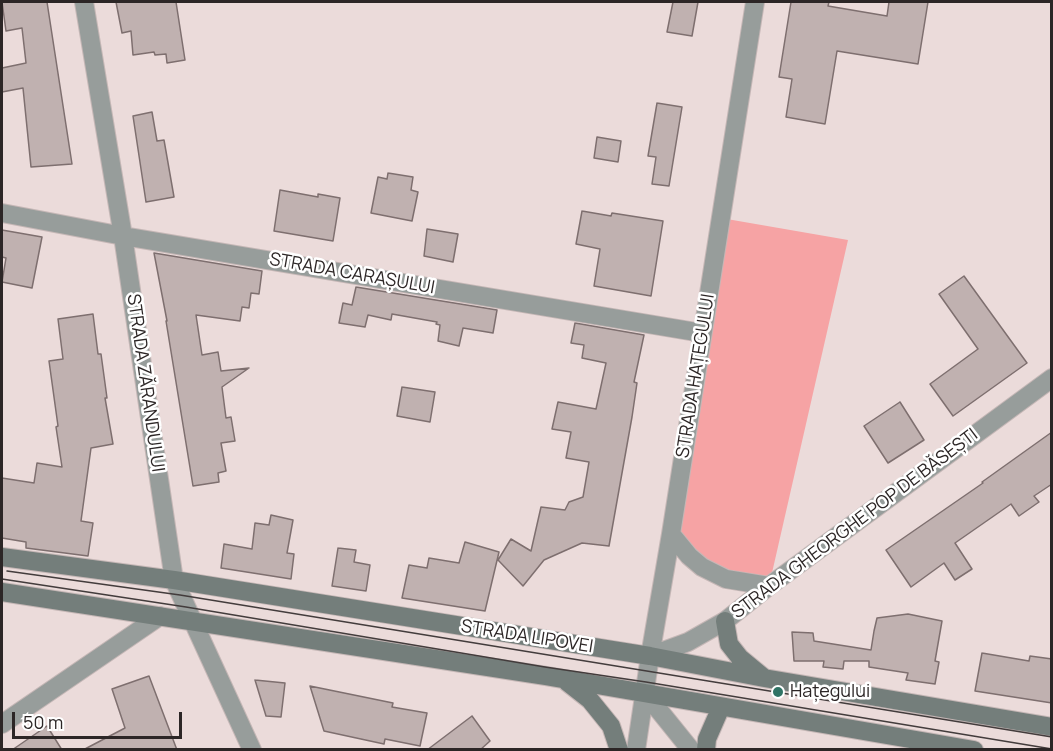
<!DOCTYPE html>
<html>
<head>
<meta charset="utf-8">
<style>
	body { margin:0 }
	#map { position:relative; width:1053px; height:751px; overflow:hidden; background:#ebdbda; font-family:Manrope,sans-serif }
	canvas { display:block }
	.frame { position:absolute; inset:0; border:3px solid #2c2626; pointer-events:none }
	.scale { position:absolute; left:12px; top:712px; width:170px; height:27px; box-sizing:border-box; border:3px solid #2c2626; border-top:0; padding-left:8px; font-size:18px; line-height:21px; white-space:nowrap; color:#2c2626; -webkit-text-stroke:4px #fff; paint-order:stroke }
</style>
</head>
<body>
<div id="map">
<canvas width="1053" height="751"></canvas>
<div class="frame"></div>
<div class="scale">50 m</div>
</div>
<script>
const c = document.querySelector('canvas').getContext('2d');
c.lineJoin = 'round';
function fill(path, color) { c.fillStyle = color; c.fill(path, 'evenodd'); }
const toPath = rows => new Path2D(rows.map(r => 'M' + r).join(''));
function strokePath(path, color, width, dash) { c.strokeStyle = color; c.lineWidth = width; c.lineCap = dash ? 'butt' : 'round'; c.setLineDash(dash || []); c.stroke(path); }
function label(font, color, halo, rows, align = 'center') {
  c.font = font + ' Manrope,sans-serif'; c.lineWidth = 5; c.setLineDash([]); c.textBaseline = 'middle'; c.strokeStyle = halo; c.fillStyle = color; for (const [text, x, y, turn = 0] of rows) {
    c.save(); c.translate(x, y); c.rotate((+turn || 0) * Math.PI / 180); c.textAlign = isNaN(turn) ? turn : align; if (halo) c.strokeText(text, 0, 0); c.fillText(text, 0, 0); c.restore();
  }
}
fill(toPath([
	[721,218,848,240,769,586,726,579,671,534]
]), '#f6a3a4');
const building = toPath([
	[2,2,47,2,72,164,31,167,23,88,2,92,2,68,26,63,22,28,6,31,2,2],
	[116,2,176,2,185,60,167,63,166,54,155,55,154,52,133,55,131,31,122,33,116,2],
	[673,2,698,2,692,36,667,32,673,2],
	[791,2,829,2,828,6,887,16,889,2,928,2,918,64,837,51,825,124,786,117,792,79,779,77,791,2],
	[657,103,682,107,669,186,652,184,656,157,648,156,657,103],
	[152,112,157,141,164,140,174,197,146,202,133,116,152,112],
	[597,137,621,141,618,162,594,158,597,137],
	[388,173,413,177,411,190,418,192,412,221,371,213,378,177,387,179,388,173],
	[280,190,318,197,318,194,340,198,333,241,274,231,280,190],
	[582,211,611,216,612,213,663,221,651,296,594,286,600,249,576,244,582,211],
	[427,229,458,234,453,262,424,256,427,229],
	[2,230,42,237,32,288,2,282,6,258,2,257,2,230],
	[154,253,262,271,259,294,251,293,249,308,242,307,240,321,196,315,202,355,218,352,221,371,249,368,222,387,226,418,231,417,235,441,221,443,226,471,218,473,219,482,193,486,166,321,167,321,154,253],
	[964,276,1027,363,953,416,930,384,978,349,939,294,964,276],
	[356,287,497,310,493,333,463,328,459,346,438,341,440,325,436,324,437,322,392,314,391,320,368,315,365,327,339,323,343,303,352,305,356,287],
	[93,314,98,354,101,354,107,398,105,398,113,444,91,448,81,521,93,523,88,556,26,548,26,542,2,538,2,478,34,483,37,463,62,467,56,427,58,426,49,361,63,359,58,319,93,314],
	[575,323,644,335,634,382,637,383,632,417,609,546,582,543,544,560,523,586,498,560,511,539,531,551,541,507,565,510,569,502,583,497,589,462,566,458,571,432,552,429,558,402,596,409,606,363,582,358,584,345,571,343,575,323],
	[402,387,435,392,430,422,397,416,402,387],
	[900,402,924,440,888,463,864,426,900,402],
	[1052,432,1052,484,1034,496,1039,502,1019,516,1011,504,955,543,972,569,955,580,944,563,911,587,886,550,983,483,982,482,1052,432],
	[271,515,293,520,287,553,294,554,291,579,221,568,224,544,252,549,255,523,269,525,271,515],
	[465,542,499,552,485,611,402,598,409,565,427,568,429,558,459,563,465,542],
	[338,548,356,550,354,562,370,565,366,591,332,586,338,548],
	[908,614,942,621,935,661,939,662,935,684,906,680,908,673,869,667,869,661,844,661,843,669,823,667,824,661,794,661,792,632,813,633,814,641,871,650,874,631,877,618,908,614],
	[982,653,1029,661,1030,656,1052,659,1052,703,975,691,982,653],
	[149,676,177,750,83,750,125,728,112,689,149,676],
	[255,680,285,683,281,717,266,716,255,680],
	[310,686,393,703,392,707,427,713,420,746,385,739,384,744,324,731,310,686],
	[472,716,490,741,480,750,427,750,472,716],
	[47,726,62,750,12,750,47,726]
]);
fill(building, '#c0b1b0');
strokePath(building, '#7e6f6f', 1.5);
const street = toPath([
	[84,2,123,236,174,580,252,750],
	[2,213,123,236,702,333],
	[671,534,689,556,702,567,726,579,769,586],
	[650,656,688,642,725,621,769,586,1052,378],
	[645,693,691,750],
	[2,724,160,616],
	[636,750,650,656,671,534,755,2]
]);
const secondary = toPath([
	[2,557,174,580,650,656,764,678,1052,727],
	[2,592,546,676,974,750],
	[725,621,729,644,740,658,763,677],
	[567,682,590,700,611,726,619,750],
	[706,750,707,739,721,707]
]);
strokePath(street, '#c5b7b6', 20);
strokePath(secondary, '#c5b7b6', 20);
strokePath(street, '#979d9b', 18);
strokePath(secondary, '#747e7b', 18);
strokePath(toPath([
	[7,571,180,595,1052,737],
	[2,579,186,607,545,667,646,682,1052,749]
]), '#433c3c', 1.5);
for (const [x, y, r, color] of [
	[778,692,6,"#307365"]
]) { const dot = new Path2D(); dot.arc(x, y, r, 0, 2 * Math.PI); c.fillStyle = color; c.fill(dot); strokePath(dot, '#fff', 2); }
label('18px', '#2c2626', '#fff', [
	["STRADA CARAȘULUI",352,274,10],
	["STRADA HAȚEGULUI",696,376,-81],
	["STRADA ZĂRANDULUI",145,383,82],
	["STRADA GHEORGHE POP DE BĂSEȘTI",855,524,-37],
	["STRADA LIPOVEI",527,637,9]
]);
label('18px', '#2c2626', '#fff', [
	["Hațegului",790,692]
], 'left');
</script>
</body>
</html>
